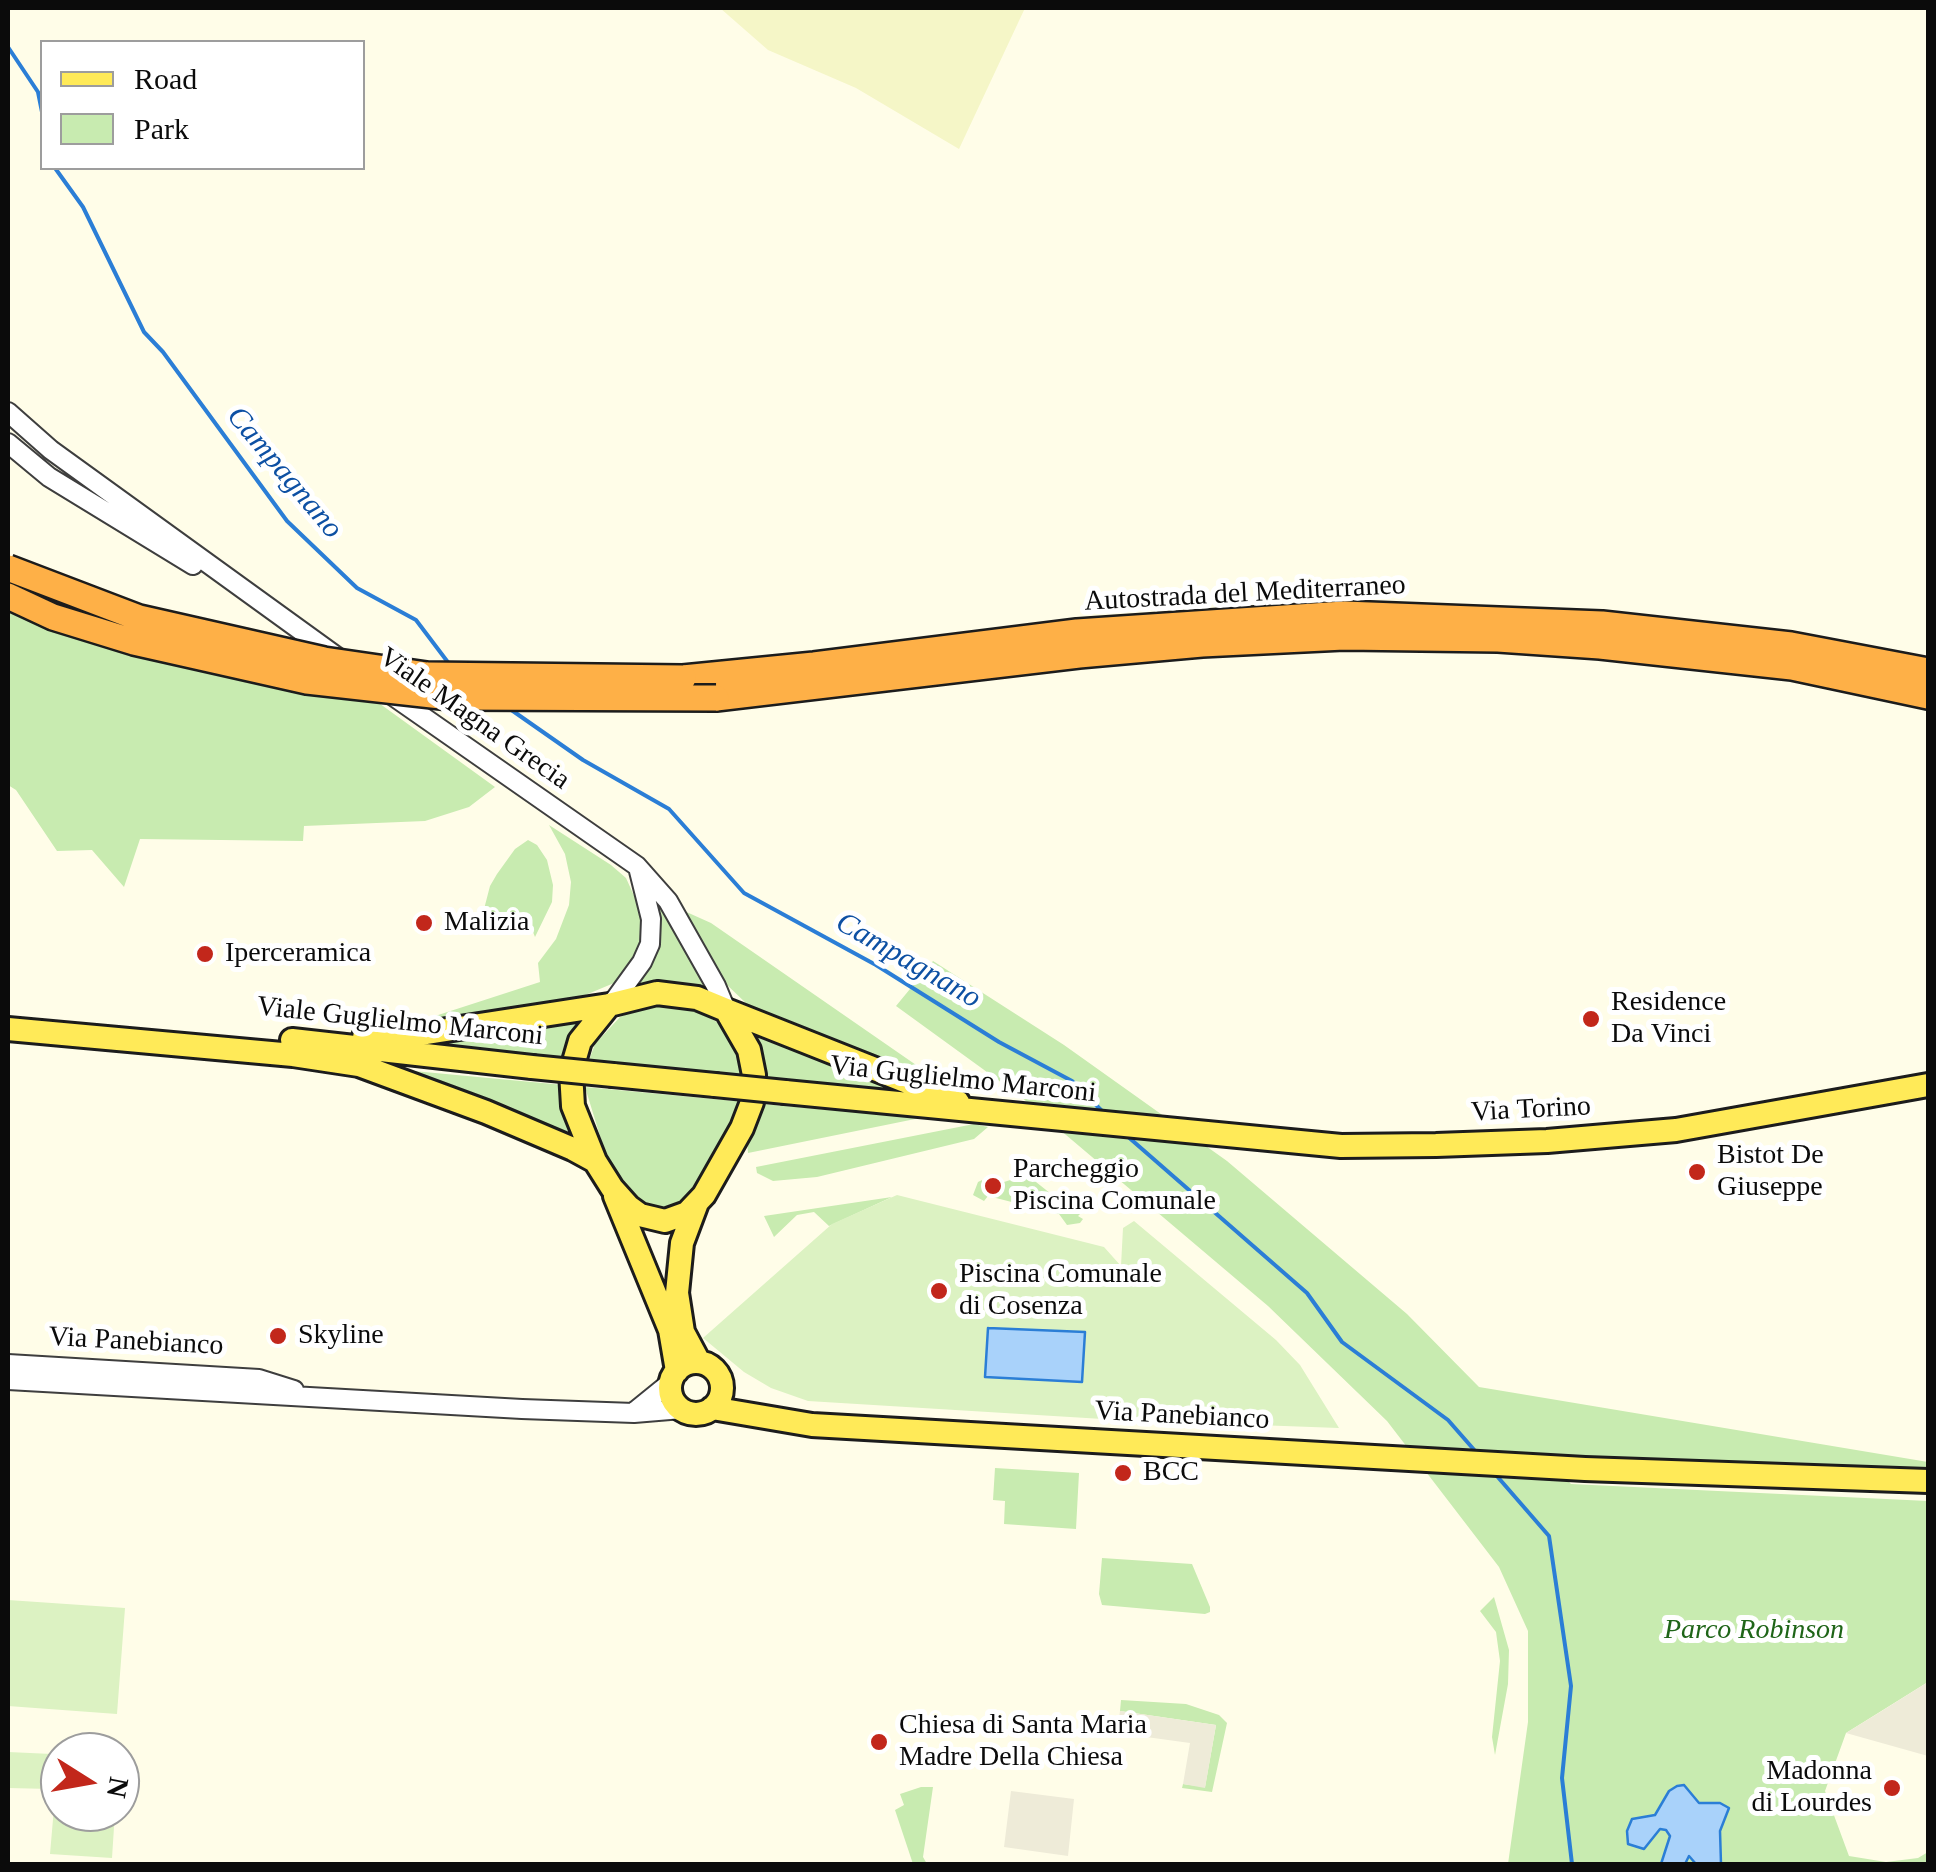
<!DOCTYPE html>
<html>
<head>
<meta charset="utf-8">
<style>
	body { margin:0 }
	#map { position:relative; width:1936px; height:1872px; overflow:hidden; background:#fffde8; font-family:"Times New Roman",serif }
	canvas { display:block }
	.frame { position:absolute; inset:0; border:10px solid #0b0b0b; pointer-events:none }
	.legend { position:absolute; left:40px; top:40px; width:325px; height:130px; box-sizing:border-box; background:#fff; border:2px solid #9d9d9d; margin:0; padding:12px 18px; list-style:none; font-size:30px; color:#0b0b0b }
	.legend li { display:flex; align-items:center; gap:20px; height:50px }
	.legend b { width:50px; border:2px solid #9d9d9d }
	.north { position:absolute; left:40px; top:1732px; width:100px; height:100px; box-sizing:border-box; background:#fff; border:2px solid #9d9d9d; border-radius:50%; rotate:101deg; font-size:28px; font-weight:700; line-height:40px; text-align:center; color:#0b0b0b }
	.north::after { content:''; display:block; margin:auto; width:35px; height:45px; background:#c2271b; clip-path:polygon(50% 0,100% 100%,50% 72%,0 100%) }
</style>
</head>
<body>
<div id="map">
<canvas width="1936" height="1872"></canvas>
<div class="frame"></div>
<ul class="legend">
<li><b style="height:12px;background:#ffea58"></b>Road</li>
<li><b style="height:28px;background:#c8ebb0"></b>Park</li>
</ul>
<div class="north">N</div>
</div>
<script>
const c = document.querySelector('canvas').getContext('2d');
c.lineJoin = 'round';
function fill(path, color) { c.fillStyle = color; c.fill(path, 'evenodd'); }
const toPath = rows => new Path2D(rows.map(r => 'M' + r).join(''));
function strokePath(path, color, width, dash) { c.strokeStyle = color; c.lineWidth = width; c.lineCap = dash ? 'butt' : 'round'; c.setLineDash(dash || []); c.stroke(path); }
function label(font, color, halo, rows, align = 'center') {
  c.font = font + ' "Times New Roman",serif'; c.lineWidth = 10; c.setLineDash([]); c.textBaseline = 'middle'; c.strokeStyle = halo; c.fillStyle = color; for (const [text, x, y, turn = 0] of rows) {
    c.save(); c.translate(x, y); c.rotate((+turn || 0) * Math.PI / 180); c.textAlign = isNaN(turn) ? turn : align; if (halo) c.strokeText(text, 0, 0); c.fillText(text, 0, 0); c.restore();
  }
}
fill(toPath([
	[720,8,1025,8,959,149,856,88,768,50]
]), '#f5f6c7');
fill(toPath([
	[8,602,365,693,495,787,469,807,425,821,304,826,303,841,140,839,124,887,92,850,57,851,16,790,8,785],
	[549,825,611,865,626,878,641,911,640,940,636,953,614,983,576,999,442,1023,432,1017,540,982,538,963,556,939,569,905,571,882,565,854],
	[528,840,537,845,547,860,553,885,552,902,535,937,533,932,483,913,490,886,497,874,515,849],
	[653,898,658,901,713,994,631,989],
	[682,910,711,923,932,1076,927,1080,765,1016,750,1007,724,982],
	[933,961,1064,1045,1227,1161,1407,1314,1479,1387,1928,1462,1928,1471,1544,1456,1571,1484,1928,1501,1928,1682,1846,1733,1825,1791,1849,1856,1886,1862,1918,1858,1928,1852,1928,1864,1508,1864,1528,1722,1528,1631,1499,1567,1387,1421,1268,1306,1020,1096,896,1006],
	[666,1003,692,1008,717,1022,734,1043,745,1079,588,1063,595,1044,620,1017,650,1004],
	[591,1013,566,1062,397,1047],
	[746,1024,923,1095,763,1079],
	[392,1069,564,1085,579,1138],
	[585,1087,746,1102,697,1192,673,1212,651,1209,628,1193,608,1162],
	[763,1104,920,1118,748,1153,747,1141],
	[974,1124,988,1127,974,1139,817,1177,773,1181,757,1173,756,1167],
	[1038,1167,1044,1176,1036,1182,1070,1209,1077,1203,1084,1210,1078,1216,1083,1219,1080,1223,1067,1225,1059,1214,988,1196,984,1201,973,1195,978,1182,982,1180,982,1189,1026,1175,1030,1168],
	[892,1197,829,1226,814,1212,797,1215,774,1237,764,1216],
	[995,1468,1079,1473,1076,1529,1004,1524,1005,1501,993,1500],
	[1102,1558,1192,1564,1210,1607,1210,1612,1205,1614,1102,1605,1099,1594],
	[1494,1597,1509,1650,1508,1684,1495,1755,1492,1737,1500,1661,1496,1632,1480,1611],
	[1121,1700,1186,1704,1219,1715,1227,1723,1212,1792,1182,1788,1183,1784,1205,1787,1216,1725,1120,1711],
	[921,1787,933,1787,923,1857,927,1864,913,1864,895,1810,904,1805,900,1794]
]), '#c8ebb0');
fill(toPath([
	[897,1195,1104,1247,1121,1266,1123,1228,1134,1221,1276,1340,1300,1365,1339,1428,1119,1420,808,1401,771,1388,744,1372,703,1338,832,1224],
	[8,1600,125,1608,117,1714,8,1706],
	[59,1750,80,1752,60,1752,60,1812,115,1812,112,1858,50,1854],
	[8,1752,52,1754,51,1789,8,1788]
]), '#dcf2c2');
fill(toPath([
	[1928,1682,1928,1756,1846,1733,1885,1709],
	[1120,1711,1216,1725,1205,1788,1183,1784,1190,1743,1117,1733],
	[1011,1791,1074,1799,1068,1856,1004,1847]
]), '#eeebd8');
const water = toPath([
	[988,1328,1085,1332,1082,1382,985,1377,988,1328],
	[1684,1785,1699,1803,1720,1803,1729,1808,1720,1831,1721,1864,1696,1864,1689,1856,1685,1864,1661,1864,1670,1836,1666,1830,1660,1829,1644,1849,1628,1844,1627,1831,1632,1819,1655,1815,1669,1791,1677,1786,1684,1785]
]);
fill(water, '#a9d2fa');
strokePath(water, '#2b7ed6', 2.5);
strokePath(toPath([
	[8,47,38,92,42,112],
	[55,168,83,207,144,332,163,352,287,521,357,588,416,620,450,665],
	[510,709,583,760,669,809,744,893,876,965,999,1042,1072,1081,1105,1114],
	[1126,1135,1307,1293,1342,1342,1448,1420,1476,1452],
	[1496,1475,1549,1536,1571,1686,1562,1778,1572,1864]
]), '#2b7ed6', 4);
const minor = toPath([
	[8,412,51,450,340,659],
	[8,443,49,477,193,565],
	[386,691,637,866,668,901,716,986,726,1010],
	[613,1002,642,962,650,944,651,919,639,871],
	[8,1364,259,1379,294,1390],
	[8,1380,522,1409,634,1413,682,1409],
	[634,1412,671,1382]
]);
const major = toPath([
	[657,993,697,998,726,1010,749,1050,754,1075,752,1102,742,1128,704,1195,687,1213,665,1221,640,1215,629,1207,612,1188,595,1161,573,1106,571,1072,580,1041,609,1005,657,993],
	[726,1010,958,1102],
	[8,1029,293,1055,359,1065,486,1112,573,1149,595,1161],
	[364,1037,427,1033,609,1005],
	[292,1040,532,1067],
	[613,1075,715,1085],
	[785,1092,1341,1146,1436,1145,1547,1141,1676,1130,1928,1085],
	[615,1196,670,1330,677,1371],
	[697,1203,682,1243,677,1293,683,1332,699,1362],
	'670 1388a26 26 0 1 1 52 0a26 26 0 1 1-52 0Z',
	[712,1408,812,1425,1585,1469,1928,1481]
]);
const highway = toPath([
	[683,678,814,665,1077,632,1344,614,1602,624,1791,645,1928,671],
	[716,698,1079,655,1202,644,1344,637,1498,639,1600,646,1792,667,1928,696]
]);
strokePath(minor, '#3e3e3e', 22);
strokePath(major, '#1c1c1c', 28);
strokePath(highway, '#1c1c1c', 30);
strokePath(minor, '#fff', 18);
strokePath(major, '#ffea58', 22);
strokePath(highway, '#feb047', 25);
const majorBridge = toPath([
	[532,1067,613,1075],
	[715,1085,785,1092]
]);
const highwayBridge = toPath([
	[8,568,139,618,324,660,427,675,683,678],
	[8,596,53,617,134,642,307,681,450,697,716,698]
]);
strokePath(majorBridge, '#1c1c1c', 28, []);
strokePath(highwayBridge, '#1c1c1c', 30, []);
strokePath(majorBridge, '#ffea58', 22);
strokePath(highwayBridge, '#feb047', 25);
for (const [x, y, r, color] of [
	[424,923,10,"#c2271b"],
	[205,954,10,"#c2271b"],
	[1591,1019,10,"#c2271b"],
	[1697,1172,10,"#c2271b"],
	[993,1186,10,"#c2271b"],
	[939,1291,10,"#c2271b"],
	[278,1336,10,"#c2271b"],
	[1123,1473,10,"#c2271b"],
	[879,1742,10,"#c2271b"],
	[1892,1788,10,"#c2271b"]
]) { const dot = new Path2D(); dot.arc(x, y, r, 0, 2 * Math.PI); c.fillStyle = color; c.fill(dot); strokePath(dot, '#fff', 4); }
label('28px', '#0b0b0b', '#fff', [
	["Autostrada del Mediterraneo",1245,594,-3],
	["Viale Magna Grecia",474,719,35],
	["Viale Guglielmo Marconi",400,1022,6],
	["Via Guglielmo Marconi",963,1080,6],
	["Via Torino",1531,1110,-3],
	["Via Panebianco",136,1342,3],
	["Via Panebianco",1182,1416,3]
]);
label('28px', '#0b0b0b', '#fff', [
	["Malizia",444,923],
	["Iperceramica",225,954],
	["Residence",1611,1003],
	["Da Vinci",1611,1035],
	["Bistot De",1717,1156],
	["Giuseppe",1717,1188],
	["Parcheggio",1013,1170],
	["Piscina Comunale",1013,1202],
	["Piscina Comunale",959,1275],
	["di Cosenza",959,1307],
	["Skyline",298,1336],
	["BCC",1143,1473],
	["Chiesa di Santa Maria",899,1726],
	["Madre Della Chiesa",899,1758],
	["Madonna",1872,1772,"right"],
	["di Lourdes",1872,1804,"right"]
], 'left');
label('italic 28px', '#1f6518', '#fff', [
	["Parco Robinson",1754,1631]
]);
label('italic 30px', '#0d50a3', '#fff', [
	["Campagnano",284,473,50],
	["Campagnano",908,961,30]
]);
</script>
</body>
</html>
